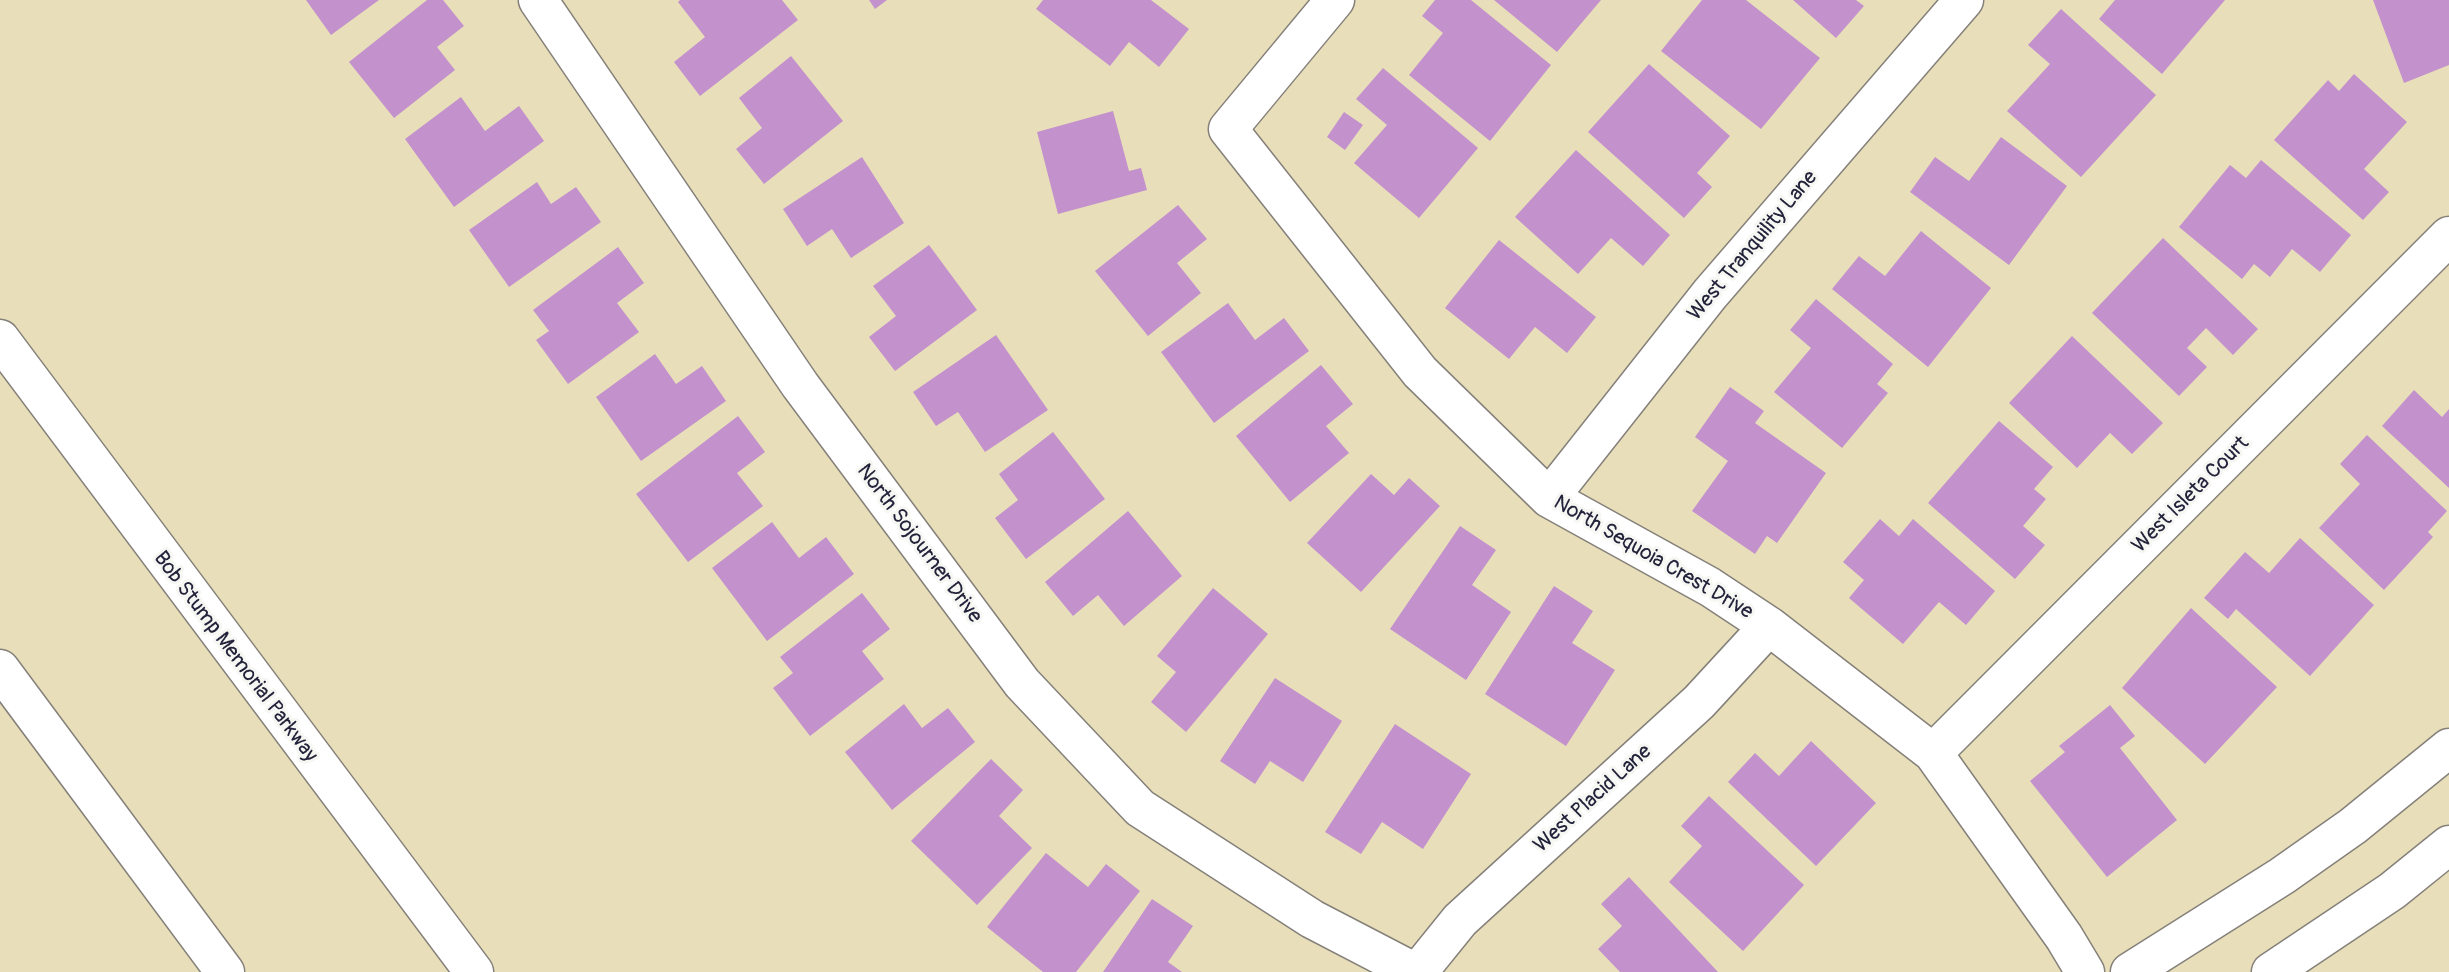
<!DOCTYPE html>
<html>
<head>
<meta charset="utf-8">
<style>
	body { margin:0 }
	canvas { display:block; background:#e8dfba }
</style>
</head>
<body>
<canvas width="2449" height="972"></canvas>
<script>
const c = document.querySelector('canvas').getContext('2d');
c.lineJoin = 'round';
function fill(path, color) { c.fillStyle = color; c.fill(path, 'evenodd'); }
const toPath = rows => new Path2D(rows.map(r => 'M' + r).join(''));
function strokePath(path, color, width, dash) { c.strokeStyle = color; c.lineWidth = width; c.lineCap = dash ? 'butt' : 'round'; c.setLineDash(dash || []); c.stroke(path); }
function label(font, color, halo, rows, align = 'center') {
  c.font = font + ' Pangolin,sans-serif'; c.lineWidth = 6; c.setLineDash([]); c.textBaseline = 'middle'; c.strokeStyle = halo; c.fillStyle = color; for (const [text, x, y, turn = 0] of rows) {
    c.save(); c.translate(x, y); c.rotate((+turn || 0) * Math.PI / 180); c.textAlign = isNaN(turn) ? turn : align; if (halo) c.strokeText(text, 0, 0); c.fillText(text, 0, 0); c.restore();
  }
}
fill(toPath([
	[306,0,379,0,331,35],
	[427,0,443,0,464,26,437,47,455,70,394,118,349,62],
	[680,0,782,0,798,20,700,96,674,62,705,37,678,2],
	[869,0,887,0,875,9],
	[1043,0,1151,0,1189,29,1159,67,1129,42,1110,66,1036,9],
	[1435,0,1471,0,1551,65,1490,141,1409,75,1443,33,1422,16],
	[1494,0,1601,0,1557,52],
	[1702,0,1746,0,1820,58,1761,129,1661,51],
	[1793,0,1856,0,1864,6,1836,38],
	[2115,0,2225,0,2162,74,2099,19],
	[2373,0,2449,0,2449,65,2404,83],
	[2061,9,2156,95,2081,177,2007,111,2050,64,2028,45],
	[791,56,843,121,764,184,736,149,762,128,739,98],
	[1649,64,1730,136,1697,173,1712,187,1684,218,1588,132],
	[1383,68,1478,148,1419,218,1354,163,1387,125,1356,99],
	[2354,74,2407,122,2364,169,2389,192,2363,220,2274,140,2328,80,2339,91],
	[461,97,485,131,519,106,544,141,454,207,405,139],
	[1113,111,1129,171,1141,168,1147,190,1058,214,1037,132],
	[1344,112,1363,125,1345,150,1327,137],
	[2001,137,2067,186,2009,265,1910,192,1935,157,1969,181],
	[1576,150,1670,235,1643,266,1611,238,1578,274,1515,217],
	[862,157,904,223,851,258,832,229,807,246,783,209],
	[2261,160,2351,235,2320,272,2292,249,2270,277,2254,264,2242,279,2179,227,2230,165,2246,178],
	[537,182,551,204,576,187,601,222,509,287,469,230],
	[1178,205,1207,239,1177,263,1201,293,1148,336,1095,271],
	[1921,231,1991,288,1928,367,1832,289,1859,256,1885,276],
	[2163,238,2258,329,2233,355,2206,328,2187,348,2207,367,2179,396,2092,313],
	[1499,240,1596,317,1567,353,1535,327,1509,359,1445,308],
	[929,245,977,310,895,371,869,337,896,316,873,286],
	[618,247,644,283,617,303,639,332,568,384,536,340,549,331,533,310],
	[1816,299,1893,364,1877,384,1888,393,1842,448,1774,392,1811,348,1790,330],
	[1228,303,1255,340,1284,318,1309,351,1214,423,1161,352],
	[996,335,1048,410,985,452,958,412,936,426,913,392],
	[2072,336,2163,423,2132,454,2110,433,2077,468,2009,403],
	[655,354,676,384,702,366,726,401,641,461,596,397],
	[1321,365,1353,404,1326,426,1349,453,1290,502,1236,436],
	[1730,387,1764,411,1755,423,1826,473,1777,543,1767,536,1755,554,1692,511,1728,461,1695,437],
	[2414,390,2442,417,2449,409,2449,488,2382,426],
	[738,416,765,452,737,473,763,506,688,562,636,494],
	[1999,421,2053,467,2034,489,2046,499,2023,526,2045,545,2015,579,1928,503],
	[1053,432,1105,499,1026,559,995,518,1018,500,999,474],
	[2367,435,2447,511,2428,532,2433,537,2384,590,2319,528,2360,484,2340,464],
	[1371,474,1394,495,1409,478,1440,506,1361,592,1307,543],
	[1128,511,1182,576,1124,626,1098,595,1073,616,1045,582],
	[1880,519,1899,536,1913,519,1995,591,1966,625,1939,602,1903,644,1849,598,1864,580,1843,562],
	[772,522,799,558,826,537,854,574,767,641,712,568],
	[1460,526,1496,550,1472,585,1511,612,1466,680,1390,629],
	[2300,538,2374,605,2310,676,2236,609,2228,619,2204,598,2245,552,2269,573],
	[1554,586,1593,611,1572,643,1615,670,1566,746,1485,694],
	[1213,588,1268,634,1186,732,1151,702,1176,672,1157,656],
	[862,593,890,629,862,651,884,679,810,736,773,688,793,673,780,657],
	[2191,608,2277,687,2205,764,2122,688],
	[1275,678,1342,721,1303,782,1270,761,1255,784,1220,761],
	[904,704,922,728,948,708,975,742,892,810,845,752],
	[2110,705,2135,736,2120,748,2177,820,2107,877,2030,781,2065,752,2059,746],
	[1395,724,1471,774,1423,849,1382,822,1361,854,1325,832],
	[1811,741,1876,803,1816,866,1728,782,1755,753,1779,776],
	[991,759,1023,790,999,816,1032,848,977,905,911,841],
	[1709,796,1804,885,1743,951,1669,882,1702,846,1681,826],
	[1046,853,1088,887,1106,864,1140,891,1076,972,1043,972,987,927],
	[1629,877,1718,972,1620,972,1598,949,1622,926,1601,904],
	[1152,899,1193,926,1168,962,1182,972,1103,972]
]), '#c391cc');
const minor = toPath([
	[538,0,800,385,1022,683,1140,808,1312,919,1414,972],
	[1335,0,1228,129,1420,372,1549,498,1710,587,1769,626,1933,753,2064,937,2085,972],
	[1549,498,1710,294,1964,0],
	[1933,753,2449,236],
	[1418,972,1460,920,1699,702,1769,626],
	[2130,972,2282,876,2353,826,2449,748],
	[2271,972,2392,891,2449,845]
]);
const highway = toPath([
	[0,339,474,972],
	[0,669,225,972]
]);
strokePath(minor, '#85807a', 41);
strokePath(highway, '#85807a', 41);
strokePath(minor, '#fff', 38);
strokePath(highway, '#fff', 38);
label('21px', '#22223b', '#f6f6f2', [
	["West Tranquility Lane",1753,246,-50],
	["West Isleta Court",2191,495,-45],
	["North Sojourner Drive",919,544,53],
	["North Sequoia Crest Drive",1653,558,30],
	["Bob Stump Memorial Parkway",235,657,53],
	["West Placid Lane",1593,799,-42]
]);
</script>
</body>
</html>
